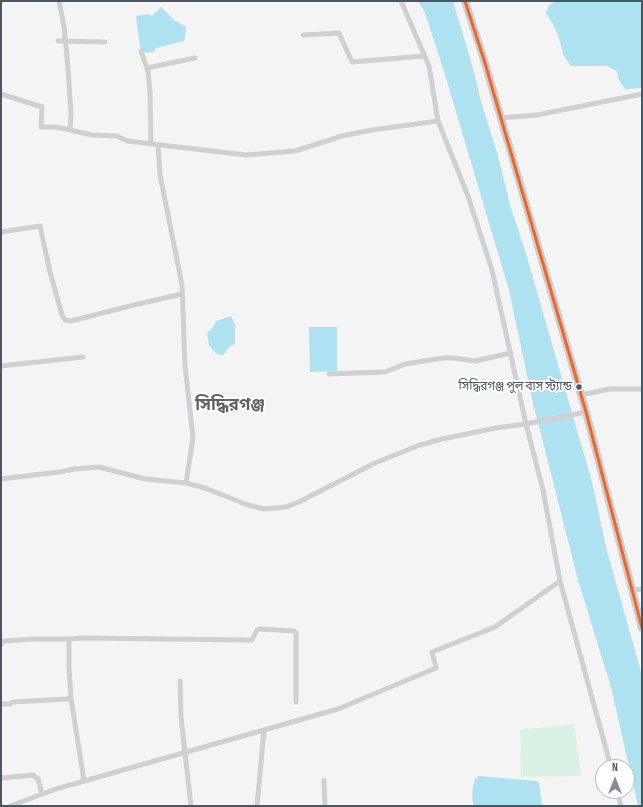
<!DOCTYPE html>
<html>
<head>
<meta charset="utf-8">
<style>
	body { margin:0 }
	#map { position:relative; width:643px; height:807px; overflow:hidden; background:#f4f4f4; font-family:"Sofia Sans Condensed",sans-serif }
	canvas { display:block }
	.frame { position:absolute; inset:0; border:2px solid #4a5661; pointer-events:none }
	.north { position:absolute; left:595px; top:759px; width:40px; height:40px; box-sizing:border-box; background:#fff; border:1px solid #b7bbc0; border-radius:50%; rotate:0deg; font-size:11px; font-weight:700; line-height:16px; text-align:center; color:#4a5661 }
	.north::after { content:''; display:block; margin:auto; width:14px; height:18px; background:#868d94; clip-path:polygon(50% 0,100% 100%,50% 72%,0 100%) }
</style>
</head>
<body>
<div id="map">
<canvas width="643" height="807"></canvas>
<div class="frame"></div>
<div class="north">N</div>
</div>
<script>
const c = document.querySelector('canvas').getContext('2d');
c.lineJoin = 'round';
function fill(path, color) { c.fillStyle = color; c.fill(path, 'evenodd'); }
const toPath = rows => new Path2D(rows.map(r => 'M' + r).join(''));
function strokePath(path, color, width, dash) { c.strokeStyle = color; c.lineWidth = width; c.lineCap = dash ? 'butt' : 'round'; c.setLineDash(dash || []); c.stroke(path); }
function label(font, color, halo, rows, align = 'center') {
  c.font = font + ' "Sofia Sans Condensed","Noto Sans Bengali",sans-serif'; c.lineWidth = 4; c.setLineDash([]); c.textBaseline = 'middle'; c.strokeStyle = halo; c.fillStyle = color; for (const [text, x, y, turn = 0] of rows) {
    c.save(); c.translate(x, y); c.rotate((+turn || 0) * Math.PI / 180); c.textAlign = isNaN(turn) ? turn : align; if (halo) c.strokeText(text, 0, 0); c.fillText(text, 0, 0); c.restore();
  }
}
fill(toPath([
	[574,724,581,776,521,777,520,730]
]), '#d9f2e3');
fill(toPath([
	[418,1,453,1,472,65,482,105,498,156,510,205,526,254,592,482,606,547,642,676,642,806,638,806,611,687,578,580,533,403,509,290,443,68,425,13],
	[557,1,642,1,642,88,625,89,619,80,617,71,607,66,571,66,564,56,558,35,553,24,546,13,549,5],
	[161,7,174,20,186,27,185,38,184,41,156,48,154,52,143,53,140,47,136,16,148,14,152,16],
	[231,316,235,325,235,344,230,346,223,355,217,354,209,346,207,333,214,326,216,321],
	[309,327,337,327,337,371,310,372],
	[479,776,536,781,539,783,542,806,474,806,472,799,473,786,475,779]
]), '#aee2f0');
strokePath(toPath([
	[59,1,64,26,68,68,71,114,70,130],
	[401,1,429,66,438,121,468,196,492,270,526,424,543,490,560,581,611,767],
	[303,35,339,33,352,62,424,56],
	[58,41,105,42],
	[141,51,148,71,150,92,151,143],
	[147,68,195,58],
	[1,94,42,107,41,127,56,127,92,135,117,136,127,141,246,155,295,151,342,136,372,130,438,121],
	[501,118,537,115,642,94],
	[158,145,160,175,182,285,185,365,193,438,186,483],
	[1,232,40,226,50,272,62,315,65,320,71,321,134,305,182,294],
	[1,366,83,357],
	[329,374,385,372,405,364,443,358,454,358,475,361,511,353],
	[581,395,609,389,642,389],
	[1,479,59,472,74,469,99,467,145,479,186,483,205,488,248,505,264,509,276,508,286,507,299,502,375,463,420,445,442,439,496,428,526,424,586,412],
	[632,590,642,589],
	[1,644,4,641,33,639,69,639,84,638,249,640,252,640,257,630,260,629,294,631,296,633,296,702],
	[180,681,181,717,191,806],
	[71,698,84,781],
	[1,704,10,704,13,702,67,699,71,698,69,667,69,639],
	[1,778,33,775,38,779,42,794],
	[324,780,325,806],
	[617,791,621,806],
	[10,806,56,789,338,709,436,668,432,652,495,627,560,581],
	[257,806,264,730]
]), '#ced0d2', 5);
strokePath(toPath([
	[465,1,485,63,586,412,642,628]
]), '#caced1', 8);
strokePath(toPath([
	[465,1,485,63,586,412,642,628]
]), '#f26522', 3);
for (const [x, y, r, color] of [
	[579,387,3.5,"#4a5661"]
]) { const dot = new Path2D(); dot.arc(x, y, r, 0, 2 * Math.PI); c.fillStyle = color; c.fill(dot); strokePath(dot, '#fff', 1.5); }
label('12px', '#4a5661', '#fff', [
	["সিদ্ধিরগঞ্জ পুল বাস স্ট্যান্ড",572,387]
], 'right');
label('bold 17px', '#5f6368', '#fff', [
	["সিদ্ধিরগঞ্জ",230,406]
]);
</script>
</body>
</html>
